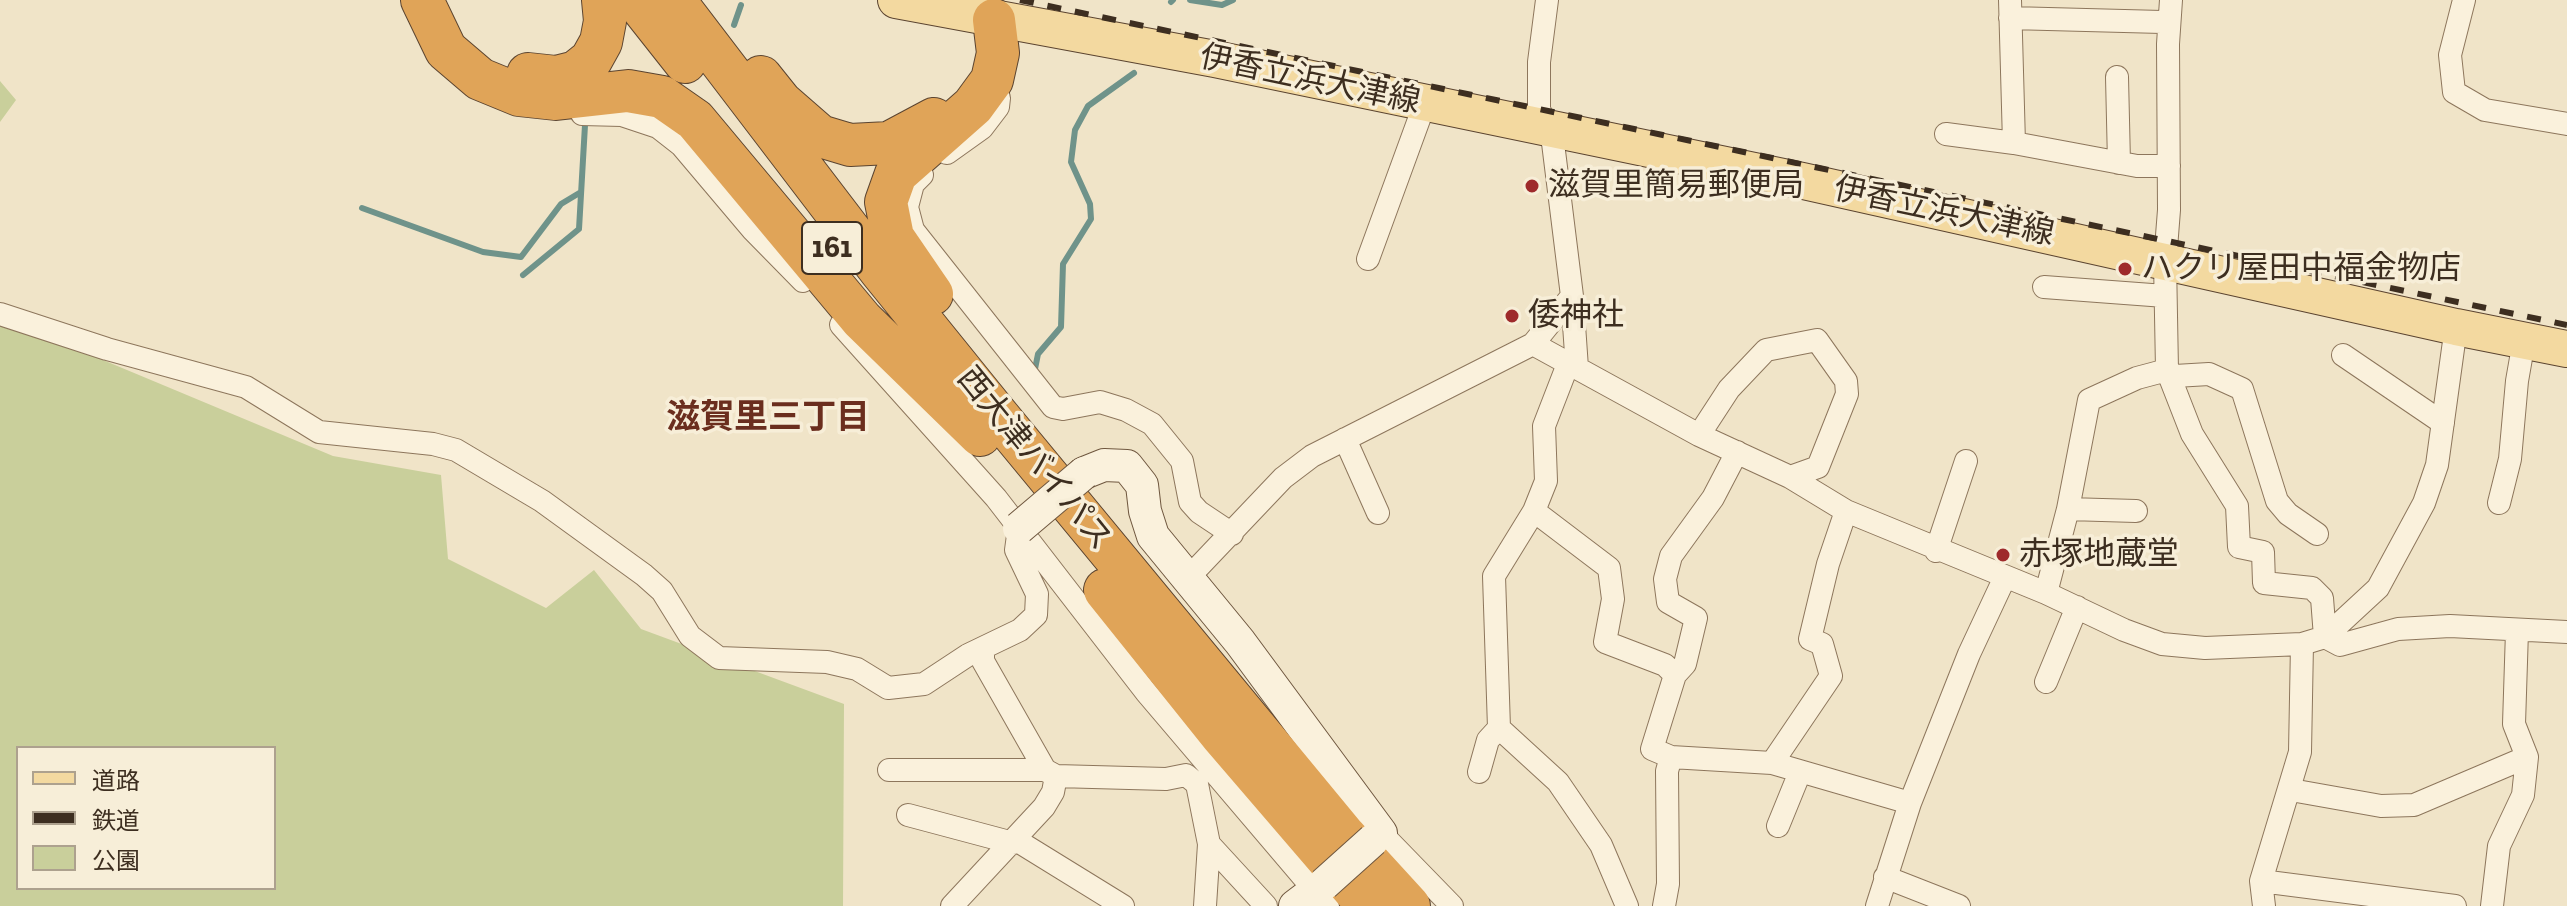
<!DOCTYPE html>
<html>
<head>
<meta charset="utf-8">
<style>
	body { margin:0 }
	#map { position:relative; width:2567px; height:906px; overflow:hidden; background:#f0e4c8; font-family:"Zilla Slab","Noto Sans JP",serif }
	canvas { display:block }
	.legend { position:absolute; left:16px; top:746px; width:260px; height:144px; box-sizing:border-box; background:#f7eed8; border:2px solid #ada18e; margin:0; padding:10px 14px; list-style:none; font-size:24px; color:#3d2e20 }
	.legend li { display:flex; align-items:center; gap:16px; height:40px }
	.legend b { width:40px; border:2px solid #ada18e }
</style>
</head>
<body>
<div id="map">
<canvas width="2567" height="906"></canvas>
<ul class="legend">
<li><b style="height:10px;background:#f3d9a0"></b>道路</li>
<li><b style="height:10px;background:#3d2e20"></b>鉄道</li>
<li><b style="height:22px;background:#c9cf9b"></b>公園</li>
</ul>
</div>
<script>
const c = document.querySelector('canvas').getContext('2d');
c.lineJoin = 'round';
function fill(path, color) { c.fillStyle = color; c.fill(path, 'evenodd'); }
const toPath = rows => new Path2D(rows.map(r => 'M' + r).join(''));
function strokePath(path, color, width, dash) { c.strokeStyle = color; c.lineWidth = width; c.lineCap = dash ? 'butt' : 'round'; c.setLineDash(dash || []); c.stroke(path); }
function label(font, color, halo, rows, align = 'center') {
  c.font = font + ' "Zilla Slab","Noto Sans JP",serif'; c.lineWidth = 7; c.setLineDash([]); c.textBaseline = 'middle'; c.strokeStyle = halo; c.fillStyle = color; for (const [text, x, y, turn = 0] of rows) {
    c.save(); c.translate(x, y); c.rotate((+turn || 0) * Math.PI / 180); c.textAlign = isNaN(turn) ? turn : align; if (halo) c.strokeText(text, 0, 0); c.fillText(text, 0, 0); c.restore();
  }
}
fill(toPath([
	[0,81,16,100,0,122],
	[0,317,333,456,441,475,448,559,546,608,594,570,641,629,844,704,843,906,0,906],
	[18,748,274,748,274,888,18,888]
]), '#c9cf9b');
strokePath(toPath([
	[1190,0,1222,5,1233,0],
	[1171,2,1173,0],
	[734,25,741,5],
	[362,208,483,252,521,257,561,204,581,192],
	[523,275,579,229,585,125],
	[1035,369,1038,354,1061,327,1063,264,1091,219,1090,204,1071,162,1075,130,1088,106,1134,73]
]), '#6f938a', 6);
const street = toPath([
	[2464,0,2450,55,2454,92,2485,110,2567,124],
	[2010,18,2162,22],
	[2117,77,2119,163],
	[582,114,622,115,658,127,681,145,752,229,803,281],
	[1946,134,2014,143,2010,0],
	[2014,143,2137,166,2169,166],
	[947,153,982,128,998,107,999,98],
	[922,175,913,184,907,207,913,230,1053,407,1063,409,1100,402,1126,410,1152,424,1182,461,1190,502,1199,512,1232,534],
	[1368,259,1425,103],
	[2044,287,2165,296],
	[1572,296,1577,368],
	[0,314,107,349,246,387,319,432,433,444,456,450,542,501,644,575,662,591,690,636,719,658,827,662,857,669,888,688,924,684,968,655,1020,630,1036,615,1037,594,1016,550,1019,528],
	[841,325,996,498,1146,692,1328,906],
	[1533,344,1572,296,1553,143,1539,109,1539,62,1547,0],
	[2343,355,2443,423],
	[1568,364,1544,426,1546,481,1534,511,1494,576,1499,728,1558,782,1601,845,1627,906],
	[2167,370,2192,434,2237,506,2239,547,2263,552,2264,583,2312,588,2322,598,2325,637,2340,645,2398,629,2450,626,2567,632],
	[2167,370,2175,376,2209,374,2242,389,2277,501,2288,514,2317,534],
	[1699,435,1729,389,1766,350,1817,340,1846,381,1847,394,1818,467,1790,477],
	[1345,439,1378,513],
	[2499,503,2510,459,2517,381,2524,341],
	[2068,509,2136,511],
	[1534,511,1609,568,1613,599,1605,642,1665,665,1675,675,1652,749,1671,757],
	[1936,551,1966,461],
	[1187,579,1283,478,1312,456,1533,344,1699,435,1790,477,1846,511,2046,593,2124,630,2162,644,2205,648,2302,644,2325,637,2378,588,2424,503,2437,465,2456,327],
	[2046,593,2068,509,2089,400,2137,378,2167,370,2165,261,2169,210,2168,44,2171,0],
	[983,650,983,661,1045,770,1056,776,1166,779,1186,775,1197,784,1209,844,1266,906],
	[1675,675,1685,664,1696,618,1668,602,1665,579,1671,556,1713,498,1737,452],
	[2046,682,2077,607],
	[1772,763,1910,803],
	[889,770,1045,770],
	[1479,772,1488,740,1499,728],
	[2291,790,2381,806,2414,805,2527,757],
	[908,815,1013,843],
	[1778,826,1800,772],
	[1381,833,1452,906],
	[1016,840,1123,906],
	[1885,877,1959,906],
	[2261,881,2455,906],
	[952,906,1044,807,1053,792,1056,776],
	[1205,906,1209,844],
	[1664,906,1668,884,1667,771,1671,757,1772,763,1831,676,1822,644,1810,639,1828,564,1846,511],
	[1877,906,1910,803,1969,654,2005,577],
	[2264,906,2261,881,2300,752,2302,644],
	[2492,906,2499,846,2523,795,2527,757,2514,724,2517,631]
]);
const secondary = toPath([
	[1084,473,1104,465,1127,466,1142,485,1145,511,1153,536,1240,642,1381,833,1373,840],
	[1295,906,1324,884]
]);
const primary = toPath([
	[896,0,1215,59,1803,181,2456,327,2567,349]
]);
const highway = toPath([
	[422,0,446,50,480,79,519,95,556,99,628,91,662,97,695,120,862,320,980,435],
	[636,0,685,62],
	[674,0,880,270,994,411,1345,836,1409,906],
	[528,74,556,77,576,72,591,60,601,42,605,21,603,0],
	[761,77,781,102,820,136,850,145,889,143,934,119],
	[932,294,893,237,886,202,896,174,973,106,992,80,998,53,994,20],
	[1105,590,1222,736,1368,906]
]);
strokePath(street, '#8d765c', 24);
strokePath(secondary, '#6f573f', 34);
strokePath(primary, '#5b4430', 38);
strokePath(highway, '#5b4430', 44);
strokePath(street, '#faf1dc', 22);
strokePath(secondary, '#faf1dc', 32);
strokePath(primary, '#f3d9a0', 36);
strokePath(highway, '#e0a458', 42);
strokePath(toPath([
	[1020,0,2567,325]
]), '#3d2e20', 6, [14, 14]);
const secondaryBridge = toPath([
	[1019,528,1084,473],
	[1324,884,1373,840]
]);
strokePath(secondaryBridge, '#6f573f', 34, []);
strokePath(secondaryBridge, '#faf1dc', 32);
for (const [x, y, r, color] of [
	[1532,186,8,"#9e2a2b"],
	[2125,269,8,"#9e2a2b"],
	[1512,316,8,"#9e2a2b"],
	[2003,555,8,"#9e2a2b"]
]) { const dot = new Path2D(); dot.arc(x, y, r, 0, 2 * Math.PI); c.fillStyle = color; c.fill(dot); strokePath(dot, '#f7eed8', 3); }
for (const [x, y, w] of [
	[832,248,60]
]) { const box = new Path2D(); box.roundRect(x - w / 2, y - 26, w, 52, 6); c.fillStyle = '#f7eed8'; c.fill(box); strokePath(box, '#3d2e20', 2); }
label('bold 30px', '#3d2e20', null, [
	["161",832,248]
]);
label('32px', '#3d2e20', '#f7eed8', [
	["伊香立浜大津線",1310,80,12],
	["伊香立浜大津線",1944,212,12],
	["西大津バイパス",1034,459,51]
]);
label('32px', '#3d2e20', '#f7eed8', [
	["滋賀里簡易郵便局",1548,186],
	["ハクリ屋田中福金物店",2141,269],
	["倭神社",1528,316],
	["赤塚地蔵堂",2019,555]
], 'left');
label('bold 34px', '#6b2e1e', '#f7eed8', [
	["滋賀里三丁目",768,418]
]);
</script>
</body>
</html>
